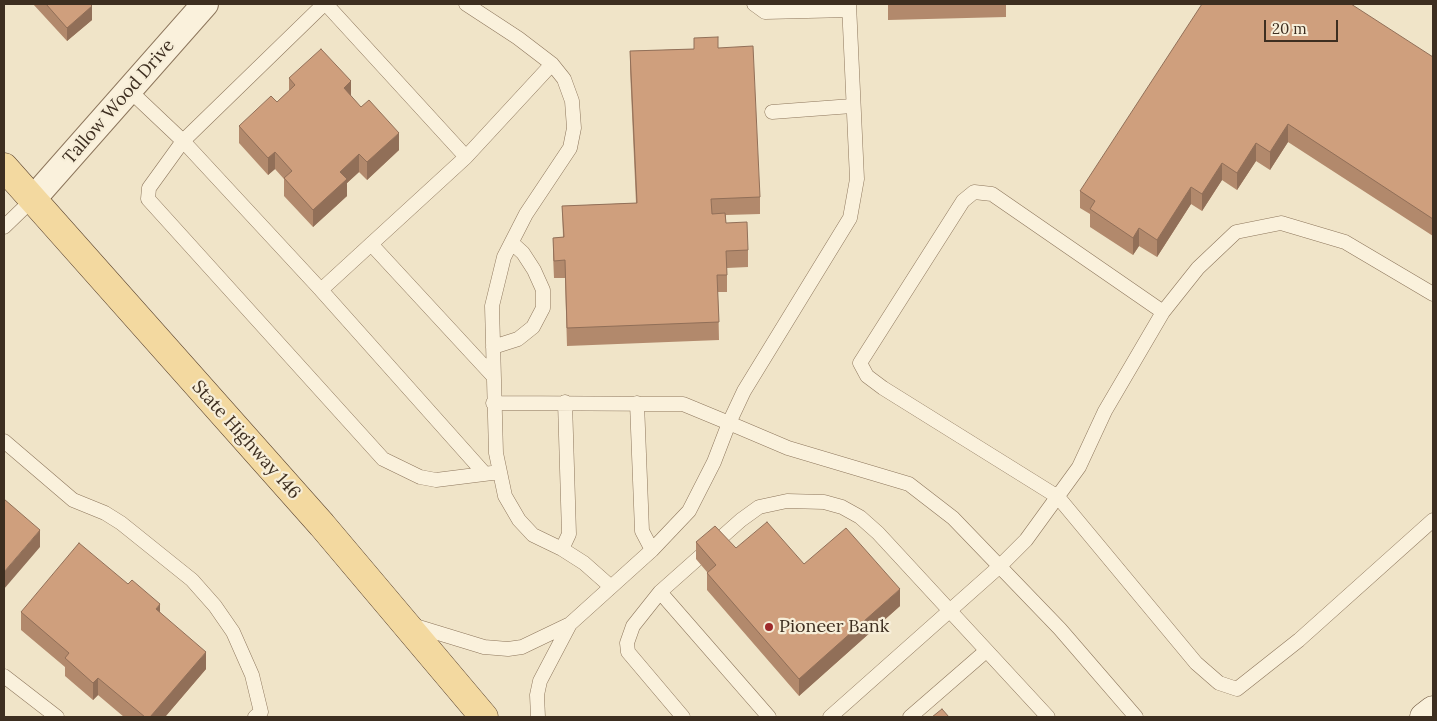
<!DOCTYPE html>
<html>
<head>
<meta charset="utf-8">
<style>
	body { margin:0 }
	#map { position:relative; width:1437px; height:721px; overflow:hidden; background:#f0e4c8; font-family:Lora,serif }
	canvas { display:block }
	.frame { position:absolute; inset:0; border:5px solid #3d2e20; pointer-events:none }
	.scale { position:absolute; left:1264px; top:20px; width:74px; height:22px; box-sizing:border-box; border:2px solid #3d2e20; border-top:0; padding-left:6px; font-size:15px; line-height:18px; white-space:nowrap; color:#3d2e20; -webkit-text-stroke:4px #f7eed8; paint-order:stroke }
</style>
</head>
<body>
<div id="map">
<canvas width="1437" height="721"></canvas>
<div class="frame"></div>
<div class="scale">20 m</div>
</div>
<script>
const c = document.querySelector('canvas').getContext('2d');
c.lineJoin = 'round';
const toPath = rows => new Path2D(rows.map(r => 'M' + r).join(''));
function strokePath(path, color, width, dash) { c.strokeStyle = color; c.lineWidth = width; c.lineCap = dash ? 'butt' : 'round'; c.setLineDash(dash || []); c.stroke(path); }
function fill(path, color) { c.fillStyle = color; c.fill(path, 'evenodd'); }
function label(font, color, halo, rows, align = 'center') {
  c.font = font + ' Lora,serif'; c.lineWidth = 4.5; c.setLineDash([]); c.textBaseline = 'middle'; c.strokeStyle = halo; c.fillStyle = color; for (const [text, x, y, turn = 0] of rows) {
    c.save(); c.translate(x, y); c.rotate((+turn || 0) * Math.PI / 180); c.textAlign = isNaN(turn) ? turn : align; if (halo) c.strokeText(text, 0, 0); c.fillText(text, 0, 0); c.restore();
  }
}
const lane = toPath([
	[324,4,183,141,149,188,148,199,383,459,420,477,436,480,500,472],
	[466,4,518,38,552,64,564,79,572,101,574,128,570,148,526,214,504,257,492,306,496,453,505,496,519,520,533,535,562,549,584,563,610,586],
	[754,4,765,12,849,10],
	[128,89,183,141,321,290,466,157,326,4],
	[772,112,852,106],
	[466,157,552,64],
	[4,227,33,199],
	[371,244,493,376],
	[321,290,485,474],
	[1163,312,992,194,974,192,963,201,860,363,867,376,883,388,1058,497,1196,663,1219,683,1237,689,1299,640,1433,520],
	[493,347,518,339,533,327,543,308,543,290,534,270,523,253,512,243],
	[493,403,683,404,729,423,744,391,850,218,857,179,849,4],
	[637,403,642,531,652,550],
	[4,441,73,500,105,513,121,523,192,580,215,606,233,632,252,675,261,712,255,717],
	[562,549,569,534,565,402],
	[660,592,769,717],
	[412,625,484,647,508,649,522,647,570,624,652,550,689,511,714,462,729,423,788,448,909,484,953,518,1060,629,1136,717],
	[4,676,57,717],
	[538,717,537,695,540,681,570,624],
	[683,717,628,652,627,643,633,626,660,592,741,520,759,507,787,501,824,502,842,507,860,517,878,533,1048,717],
	[830,717,1000,566,1026,540,1079,467,1105,411,1163,312,1198,268,1236,232,1281,223,1345,242,1433,294],
	[910,717,986,651]
]);
const street = toPath([
	[33,199,205,4]
]);
const secondary = toPath([
	[1424,717,1433,710]
]);
const primary = toPath([
	[4,167,322,525,484,717]
]);
strokePath(lane, '#8d765c', 15);
strokePath(street, '#8d765c', 28);
strokePath(secondary, '#6f573f', 29);
strokePath(primary, '#5b4430', 29);
strokePath(lane, '#faf1dc', 14);
strokePath(street, '#faf1dc', 26);
strokePath(secondary, '#faf1dc', 28);
strokePath(primary, '#f3d9a0', 28);
fill(toPath([
	[33,4,90,4,92,20,67,41],
	[888,4,1006,4,1006,17,888,20],
	[694,38,718,48,760,197,760,214,726,215,726,223,748,250,748,267,727,268,727,292,718,292,719,340,567,346,565,278,554,278,553,255,553,238,563,237,562,206,636,203,630,69,630,51,694,49],
	[1433,57,1433,236,1288,142,1270,170,1256,161,1237,190,1222,180,1202,211,1191,204,1157,257,1139,246,1133,255,1090,227,1090,214,1080,208,1080,191],
	[289,78,351,96,399,150,367,180,359,172,347,183,347,196,313,227,284,196,284,179,275,169,268,175,239,143,239,126,277,102,289,91],
	[696,542,736,548,804,564,900,606,799,696,707,590,707,572,696,559],
	[128,584,160,612,206,669,165,717,124,717,98,695,93,700,65,676,65,667,21,630,21,612]
]), '#b2896c');
fill(toPath([
	[92,6,92,20,67,41,67,28],
	[351,81,351,99,344,88],
	[1288,124,1288,142,1270,170,1270,152],
	[399,133,399,150,367,180,367,162],
	[1256,143,1256,161,1237,190,1237,173],
	[275,152,275,169,268,175,268,158],
	[359,154,359,172,347,183,347,196,313,227,313,210,340,172],
	[1222,163,1222,180,1202,211,1202,194],
	[1191,187,1191,204,1157,257,1157,240],
	[1139,228,1139,246,1133,255,1133,238],
	[40,530,40,547,4,589,4,572],
	[900,589,900,606,799,696,799,679],
	[160,604,160,621,156,609],
	[206,652,206,669,165,717,150,717],
	[98,678,98,695,93,700,93,683]
]), '#916f58');
const building = toPath([
	[46,4,90,4,92,6,67,28,46,4],
	[1202,4,1351,4,1433,57,1433,219,1288,124,1270,152,1256,143,1237,173,1222,163,1202,194,1191,187,1157,240,1139,228,1133,238,1090,209,1095,201,1080,191,1202,4],
	[718,37,718,48,753,46,760,197,711,199,712,214,725,213,726,223,747,222,748,250,726,251,727,275,717,275,719,322,567,328,565,260,554,261,553,238,564,237,562,206,637,203,630,51,694,49,694,38,718,37],
	[321,49,351,81,344,88,361,107,369,100,399,133,367,162,359,154,340,172,347,179,313,210,284,178,292,171,275,152,268,158,239,126,271,96,277,102,295,85,289,78,321,49],
	[4,499,40,530,4,572,4,499],
	[767,522,804,564,846,528,900,589,799,679,707,573,716,565,696,542,715,526,736,548,767,522],
	[79,543,128,584,132,580,160,604,156,609,206,652,150,717,145,717,98,678,93,683,65,658,69,653,21,612,79,543],
	[942,709,949,717,932,717,942,709]
]);
fill(building, '#cf9f7d');
strokePath(building, '#916f58', 1);
for (const [x, y, r, color] of [
	[769,627,5,"#9e2a2b"]
]) { const dot = new Path2D(); dot.arc(x, y, r, 0, 2 * Math.PI); c.fillStyle = color; c.fill(dot); strokePath(dot, '#f7eed8', 2); }
label('18px', '#3d2e20', '#f7eed8', [
	["Tallow Wood Drive",119,102,-49],
	["State Highway 146",246,440,48]
]);
label('18px', '#3d2e20', '#f7eed8', [
	["Pioneer Bank",779,627]
], 'left');
</script>
</body>
</html>
